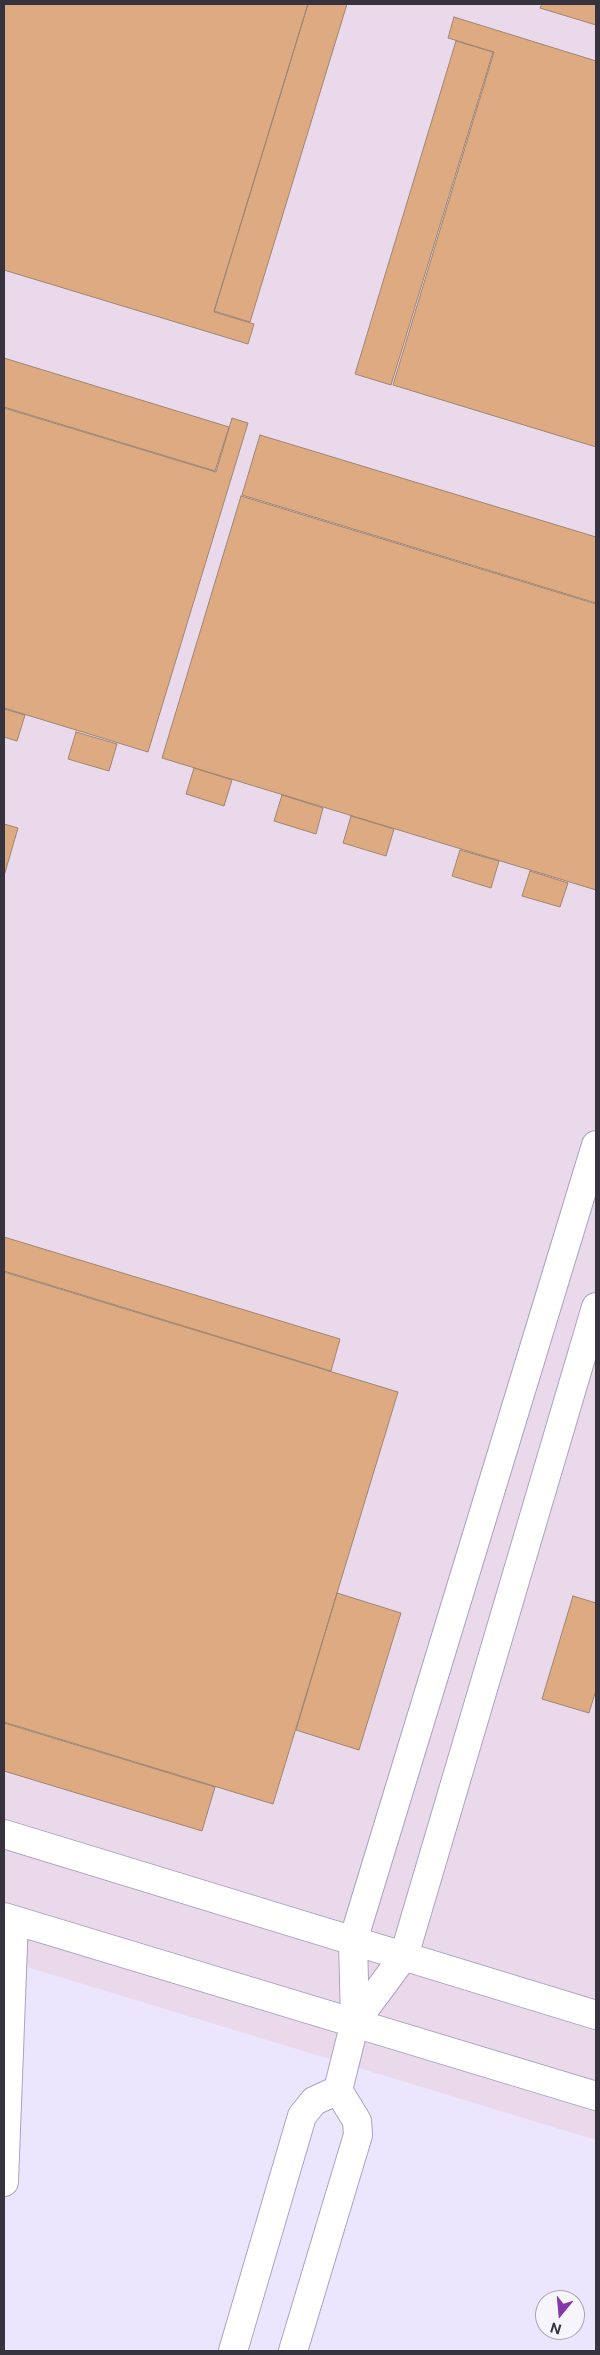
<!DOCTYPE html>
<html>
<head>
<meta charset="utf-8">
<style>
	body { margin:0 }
	#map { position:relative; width:600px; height:2355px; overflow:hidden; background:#ebe5fe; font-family:"Public Sans",sans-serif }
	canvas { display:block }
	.frame { position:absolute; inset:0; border:5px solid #36333f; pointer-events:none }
	.north { position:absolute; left:535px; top:2290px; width:50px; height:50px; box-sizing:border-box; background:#f7f5fc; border:1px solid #aaa7b0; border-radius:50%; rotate:197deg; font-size:14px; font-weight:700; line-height:20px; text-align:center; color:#36333f }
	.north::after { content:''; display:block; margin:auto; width:18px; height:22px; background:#8338aa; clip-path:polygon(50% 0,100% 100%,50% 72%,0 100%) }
</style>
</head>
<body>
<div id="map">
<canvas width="600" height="2355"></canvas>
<div class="frame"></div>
<div class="north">N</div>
</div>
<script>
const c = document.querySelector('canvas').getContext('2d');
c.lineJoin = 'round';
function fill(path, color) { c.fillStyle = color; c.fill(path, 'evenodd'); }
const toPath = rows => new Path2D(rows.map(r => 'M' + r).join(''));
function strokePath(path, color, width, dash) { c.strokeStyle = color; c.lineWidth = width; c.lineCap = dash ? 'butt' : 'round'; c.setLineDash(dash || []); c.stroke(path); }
fill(toPath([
	[4,4,596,4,596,2140,4,1960]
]), '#ead9eb');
const building = toPath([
	[4,4,308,4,214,312,254,324,248,344,4,270,4,4],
	[308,4,347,4,250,322,214,311,308,4],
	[542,4,596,4,596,25,540,8,542,4],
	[454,17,596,61,596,447,393,385,494,52,448,38,454,17],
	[456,41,493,52,391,385,355,374,456,41],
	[4,358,229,427,215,471,4,407,4,358],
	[4,408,216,472,232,418,248,423,148,752,4,708,4,408],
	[260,435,596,537,596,603,242,495,260,435],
	[241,496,596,604,596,890,162,758,241,496],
	[4,709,25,715,17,741,4,737,4,709],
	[76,732,117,744,109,771,68,759,76,732],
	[194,768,232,780,224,806,186,794,194,768],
	[282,795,323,808,316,834,274,821,282,795],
	[351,816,394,829,386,856,343,843,351,816],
	[4,824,18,828,4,876,4,824],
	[460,850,499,861,491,888,452,876,460,850],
	[530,871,568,883,560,907,522,896,530,871],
	[4,1237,340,1339,331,1371,4,1271,4,1237],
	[4,1272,398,1392,273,1804,4,1722,4,1272],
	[337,1593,401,1613,359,1750,296,1730,337,1593],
	[573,1596,596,1603,596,1690,589,1713,542,1699,573,1596],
	[4,1723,215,1787,202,1831,4,1771,4,1723]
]);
fill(building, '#ddaa82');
strokePath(building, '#9f8672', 1);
const minor = toPath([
	[4,1834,596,2015],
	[4,1917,596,2096],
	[355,2022,404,1956,596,1307],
	[4,2182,14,1920],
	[233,2351,302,2116,314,2101,338,2090],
	[293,2351,358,2135,357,2121,338,2090,355,2022,353,1941,596,1145]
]);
strokePath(minor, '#aaa3c0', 30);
strokePath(minor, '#fff', 28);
</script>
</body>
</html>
